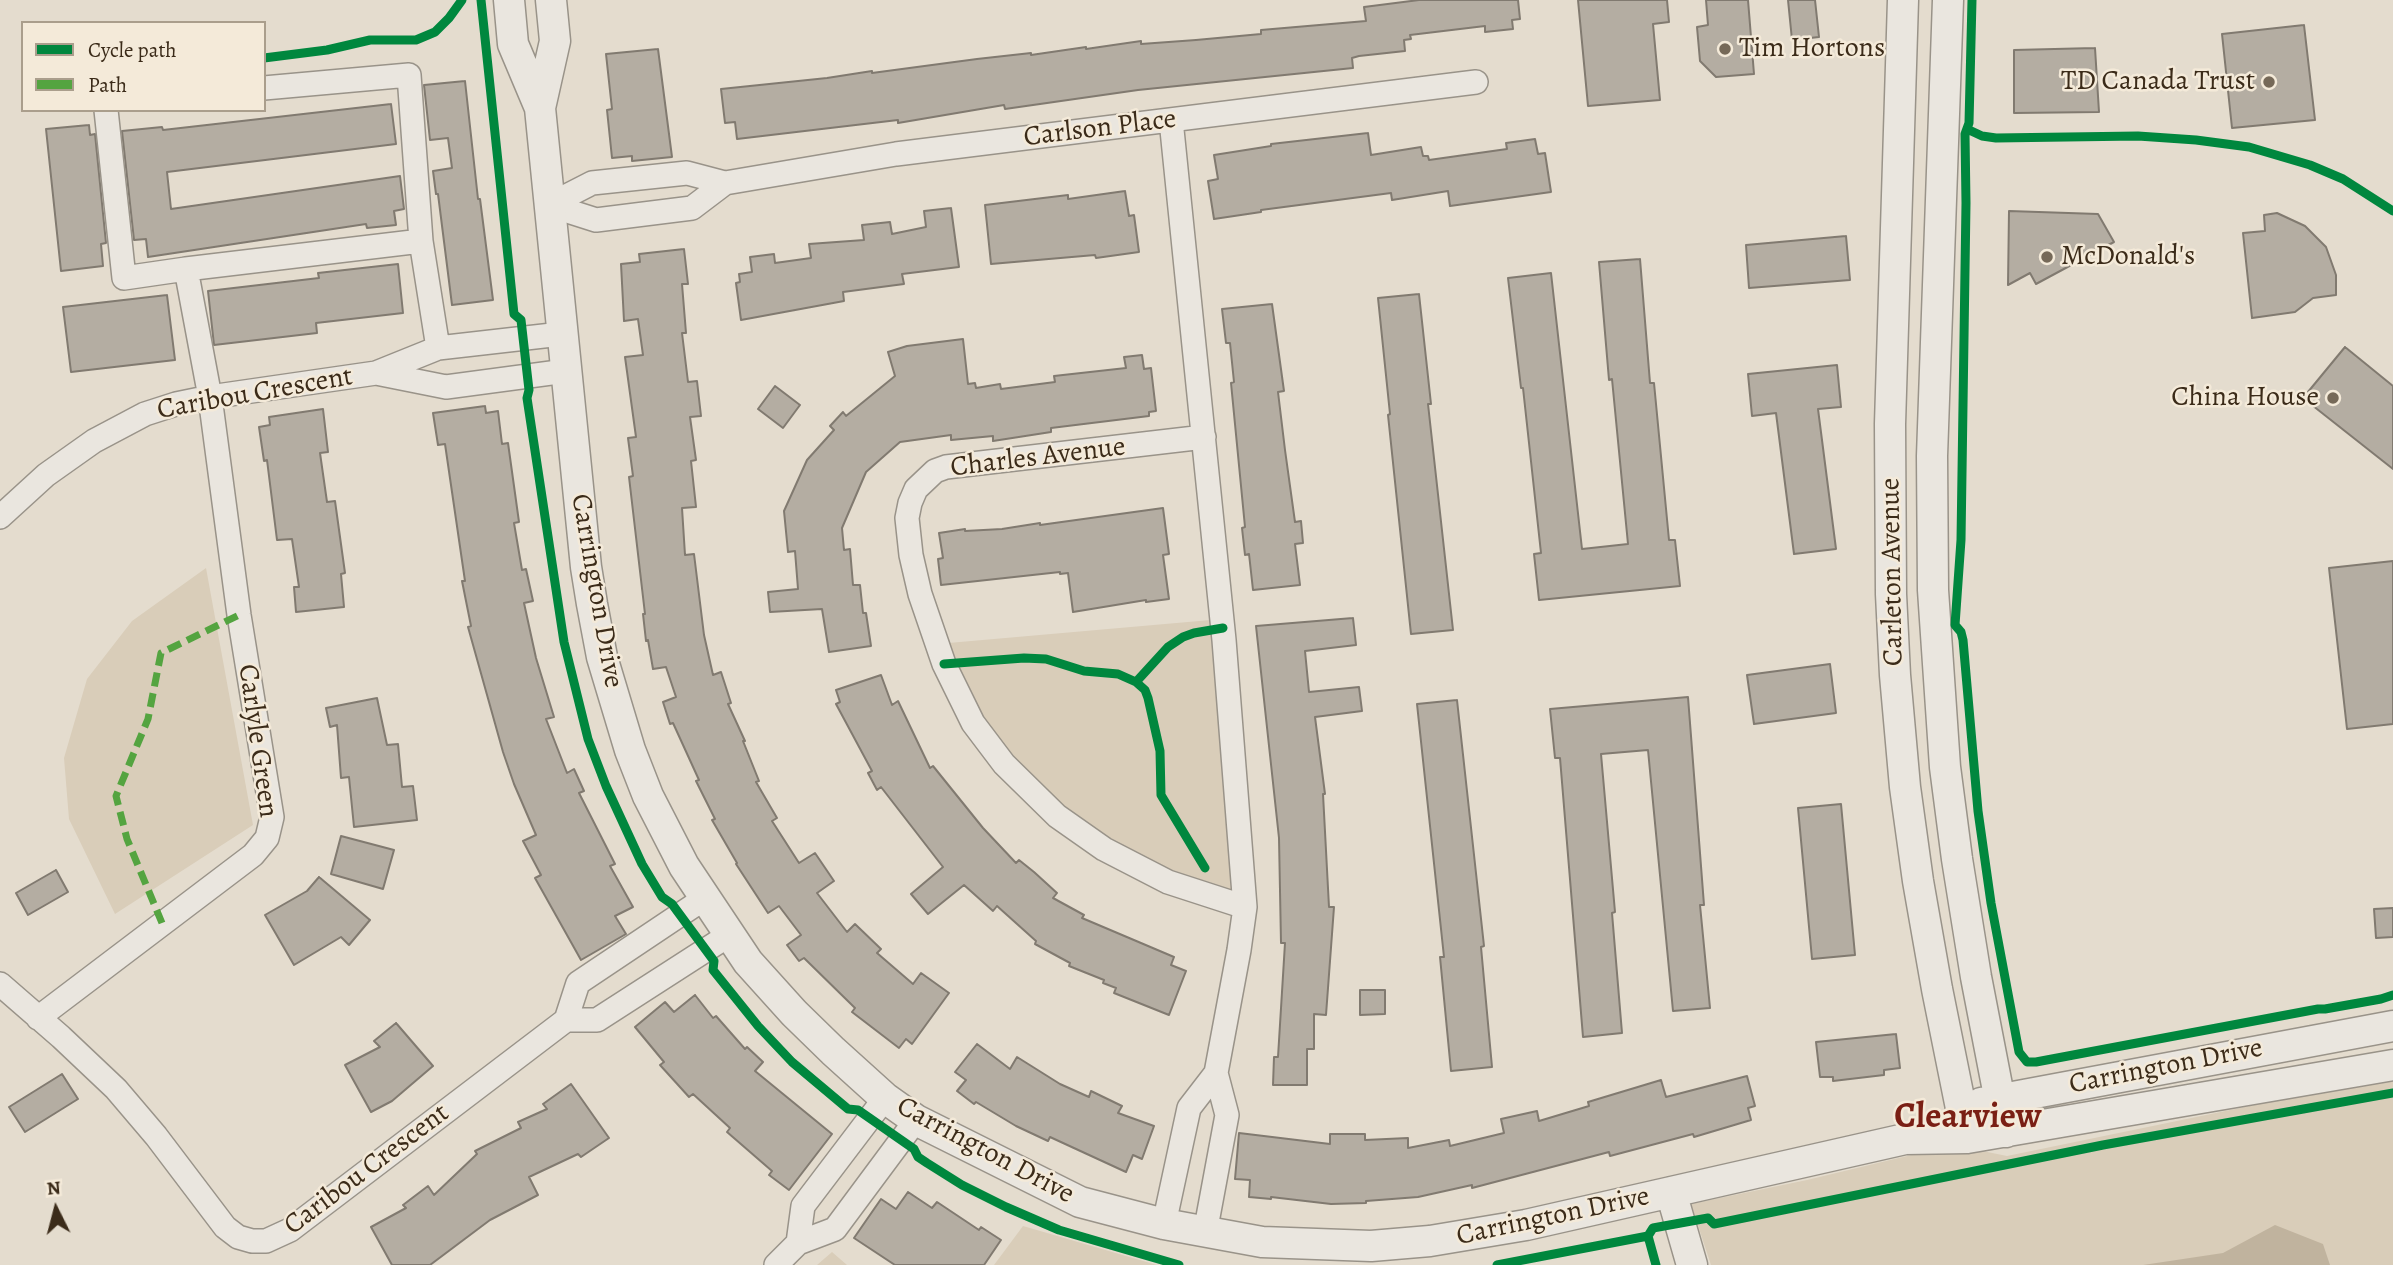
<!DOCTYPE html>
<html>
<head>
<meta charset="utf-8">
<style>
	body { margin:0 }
	#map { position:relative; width:2393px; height:1265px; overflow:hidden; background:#e4dcce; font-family:Alegreya,serif }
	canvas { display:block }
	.legend { position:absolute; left:21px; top:21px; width:245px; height:91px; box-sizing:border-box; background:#f4ead9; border:2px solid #aa9e8c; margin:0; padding:9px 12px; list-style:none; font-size:21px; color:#3b2b19 }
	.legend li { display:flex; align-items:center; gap:14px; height:35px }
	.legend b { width:35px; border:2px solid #aa9e8c }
	.north { position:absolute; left:21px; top:1174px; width:70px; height:70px; -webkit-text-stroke:5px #f4ead9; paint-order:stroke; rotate:354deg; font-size:19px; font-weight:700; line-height:28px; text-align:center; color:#3b2b19 }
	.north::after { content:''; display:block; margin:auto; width:24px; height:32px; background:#3b2b19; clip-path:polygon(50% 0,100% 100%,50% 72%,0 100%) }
</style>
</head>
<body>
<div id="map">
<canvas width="2393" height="1265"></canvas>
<ul class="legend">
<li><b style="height:9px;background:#00873e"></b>Cycle path</li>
<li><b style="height:9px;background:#54a440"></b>Path</li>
</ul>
<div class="north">N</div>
</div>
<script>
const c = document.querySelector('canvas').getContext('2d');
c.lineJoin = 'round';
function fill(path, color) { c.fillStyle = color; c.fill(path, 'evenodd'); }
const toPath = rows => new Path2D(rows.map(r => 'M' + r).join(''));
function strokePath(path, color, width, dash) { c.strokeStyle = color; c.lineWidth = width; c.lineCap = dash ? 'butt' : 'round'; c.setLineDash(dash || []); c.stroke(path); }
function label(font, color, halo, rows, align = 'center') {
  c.font = font + ' Alegreya,serif'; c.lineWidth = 5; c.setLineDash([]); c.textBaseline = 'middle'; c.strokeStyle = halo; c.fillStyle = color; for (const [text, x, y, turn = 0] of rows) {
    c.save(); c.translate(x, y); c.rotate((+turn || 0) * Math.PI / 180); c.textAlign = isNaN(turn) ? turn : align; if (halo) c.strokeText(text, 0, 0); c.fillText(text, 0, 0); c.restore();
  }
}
fill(toPath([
	[206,568,253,825,115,914,69,819,64,758,87,679,132,621],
	[1222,619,1245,907,1168,882,1004,764,937,644],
	[2393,1080,2393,1265,1711,1265,1691,1204,1807,1180,1953,1145,2007,1156,2342,1087],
	[1023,1226,1157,1265,994,1265],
	[832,1252,847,1265,817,1265]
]), '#d9cdb9');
fill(toPath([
	[2275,1225,2323,1244,2330,1265,2143,1265,2223,1253]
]), '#c0b39e');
const building = toPath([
	[1419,0,1518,0,1520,19,1512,20,1513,29,1485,32,1485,26,1410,35,1411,39,1404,40,1405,51,1359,56,1352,58,1353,68,1138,90,1005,109,1004,105,898,123,898,120,737,139,735,122,725,123,721,89,827,78,872,71,872,73,977,59,1031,53,1031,55,1086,47,1086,49,1141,41,1141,44,1196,40,1261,34,1261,30,1366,21,1364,7,1419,0],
	[1578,0,1667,0,1669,22,1653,24,1660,100,1588,106,1578,0],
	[1706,0,1748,0,1754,74,1716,77,1700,61,1697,27,1708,25,1706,0],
	[1788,0,1815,0,1819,37,1792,40,1788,0],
	[2304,25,2315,120,2232,128,2222,34,2304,25],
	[2095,48,2099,112,2014,113,2014,50,2095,48],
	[658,49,672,157,632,161,632,156,612,158,607,110,612,109,606,54,658,49],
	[465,81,478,199,480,199,493,300,452,305,438,194,436,194,433,171,452,168,448,138,430,140,424,85,465,81],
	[391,104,396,144,167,172,171,209,400,176,404,209,394,211,396,225,367,228,366,224,148,257,146,239,134,240,122,131,162,127,163,130,391,104],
	[89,125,90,135,95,134,106,243,101,244,103,266,61,271,46,129,89,125],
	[1368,133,1371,155,1421,147,1423,156,1428,156,1429,160,1507,149,1506,143,1535,139,1538,154,1545,153,1551,192,1450,206,1448,191,1392,200,1391,193,1261,210,1261,212,1214,219,1208,181,1218,179,1214,155,1271,146,1271,144,1368,133],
	[1125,191,1129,216,1134,215,1139,252,1096,258,1095,255,991,264,985,205,1068,195,1068,199,1125,191],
	[951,208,959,267,902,274,904,284,843,292,844,301,741,320,736,283,740,282,739,274,752,272,750,257,774,254,775,263,811,258,809,244,864,240,862,225,890,222,892,234,926,227,924,211,951,208],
	[2009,211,2098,214,2114,242,2036,284,2030,273,2008,285,2009,211],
	[2277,213,2305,226,2326,247,2336,275,2336,295,2313,298,2295,312,2252,318,2243,233,2265,231,2264,215,2277,213],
	[1846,236,1850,280,1749,288,1746,245,1846,236],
	[684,249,688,284,682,284,686,333,682,333,688,382,697,381,701,416,690,417,696,460,691,461,696,507,682,508,685,555,694,554,704,635,713,675,721,672,731,703,728,704,745,741,743,741,759,781,756,782,777,818,772,821,799,863,815,853,834,881,817,893,847,932,855,924,881,949,877,953,913,984,921,973,949,993,912,1044,906,1039,899,1048,852,1012,855,1008,804,958,799,961,787,945,801,935,779,906,768,913,736,864,737,863,712,820,715,819,696,781,699,780,673,723,670,724,663,702,676,697,666,667,653,669,648,640,646,641,643,614,645,614,629,477,633,476,628,438,636,437,625,357,643,355,638,319,624,321,621,264,640,262,639,254,684,249],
	[1640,259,1650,383,1654,383,1669,540,1675,540,1680,586,1539,600,1534,554,1541,553,1523,388,1521,388,1508,278,1551,273,1582,549,1628,544,1612,379,1609,380,1599,262,1640,259],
	[398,264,403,313,316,323,317,333,214,345,208,291,319,278,318,273,398,264],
	[1419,294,1431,404,1428,404,1453,630,1411,634,1388,415,1390,414,1378,298,1419,294],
	[167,295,175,360,71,372,63,307,167,295],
	[1272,304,1284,391,1278,392,1285,450,1295,522,1301,521,1303,543,1295,544,1300,585,1253,590,1249,554,1245,555,1242,528,1245,527,1231,383,1234,382,1230,343,1226,343,1222,309,1272,304],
	[963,339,968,384,975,383,976,388,1000,384,1001,389,1055,382,1054,376,1126,368,1124,357,1142,355,1144,369,1151,368,1156,411,1149,412,1149,416,1051,428,1051,432,993,441,993,436,951,440,951,435,900,442,866,472,842,528,844,550,850,549,853,585,860,585,863,613,866,613,871,646,829,652,822,609,770,612,768,592,798,589,795,551,788,552,784,511,807,460,834,430,830,426,843,412,846,416,895,376,888,352,907,346,963,339],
	[2345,347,2393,386,2393,469,2303,398,2345,347],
	[1837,365,1841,407,1818,409,1836,549,1794,554,1776,413,1752,416,1748,374,1837,365],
	[775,386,800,405,783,428,758,409,775,386],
	[485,406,486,413,498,411,502,444,508,443,519,522,514,523,522,570,526,569,533,601,524,603,536,658,554,717,546,719,567,773,574,769,584,791,579,793,615,864,610,866,633,907,615,916,626,934,581,960,535,878,541,875,523,841,536,835,514,784,503,752,468,627,471,626,462,581,465,581,445,444,438,445,433,413,485,406],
	[323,409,328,452,320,453,327,502,335,501,345,573,341,574,344,607,296,612,294,587,299,587,292,539,277,540,267,460,264,461,259,427,270,425,269,417,323,409],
	[1163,508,1169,554,1163,555,1169,599,1146,602,1146,600,1073,612,1068,573,1060,574,1060,572,941,585,938,559,943,558,939,533,965,529,965,531,1002,529,1040,523,1040,525,1163,508],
	[2393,561,2393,724,2347,729,2329,568,2393,561],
	[1353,618,1356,645,1305,651,1309,692,1359,687,1362,711,1315,717,1325,794,1323,794,1329,907,1334,907,1326,1015,1314,1014,1314,1049,1307,1049,1307,1085,1273,1085,1274,1057,1278,1057,1285,943,1281,943,1279,838,1256,626,1353,618],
	[1830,664,1836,713,1754,724,1747,675,1830,664],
	[881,675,892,705,898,701,930,768,933,766,983,828,1016,863,1019,860,1034,872,1057,893,1053,898,1084,915,1082,918,1174,957,1171,965,1186,971,1169,1015,1114,993,1116,988,1103,983,1104,980,1069,966,1070,963,1035,944,1036,941,997,906,993,911,964,885,928,914,911,894,943,867,881,787,877,790,868,773,872,771,836,704,840,702,836,690,881,675],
	[1688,697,1704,905,1700,905,1710,1008,1673,1011,1648,750,1601,754,1615,912,1612,913,1622,1033,1583,1037,1560,758,1555,758,1550,709,1688,697],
	[377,698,387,745,398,744,402,787,413,786,417,820,354,827,349,777,341,778,337,725,330,727,326,708,377,698],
	[1457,700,1484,946,1481,947,1492,1067,1451,1071,1440,957,1444,957,1417,704,1457,700],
	[1841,804,1855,955,1812,959,1798,808,1841,804],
	[341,836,394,850,383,889,331,874,341,836],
	[56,870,68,892,28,915,16,893,56,870],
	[319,877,370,920,349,945,341,937,294,965,265,915,307,891,319,877],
	[2393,908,2393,937,2376,938,2374,909,2393,908],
	[1360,990,1385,990,1385,1014,1360,1015,1360,990],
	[695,995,713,1018,716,1016,745,1049,747,1047,763,1062,755,1071,832,1134,789,1190,769,1175,772,1171,727,1132,730,1128,693,1094,689,1097,660,1065,664,1062,635,1027,665,1002,674,1012,695,995],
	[396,1023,433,1066,392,1101,371,1112,345,1065,380,1047,374,1041,396,1023],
	[1896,1034,1900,1068,1884,1070,1884,1075,1833,1081,1833,1077,1820,1077,1816,1042,1896,1034],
	[977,1044,1010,1069,1017,1057,1060,1084,1089,1097,1091,1091,1122,1106,1118,1113,1154,1126,1142,1159,1133,1155,1126,1172,1050,1137,1048,1141,1016,1126,976,1102,974,1104,957,1091,966,1080,955,1072,977,1044],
	[62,1074,78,1099,25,1132,9,1107,62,1074],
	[1747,1076,1755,1106,1748,1108,1751,1120,1694,1137,1693,1134,1610,1156,1609,1152,1472,1188,1472,1185,1418,1197,1366,1201,1366,1203,1331,1204,1271,1197,1271,1199,1249,1197,1250,1180,1235,1179,1239,1133,1330,1144,1330,1134,1365,1134,1365,1140,1408,1138,1408,1148,1449,1140,1450,1146,1504,1133,1501,1119,1537,1111,1539,1121,1589,1106,1588,1102,1661,1080,1666,1097,1747,1076],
	[571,1084,609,1138,581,1157,578,1154,529,1177,538,1195,490,1220,430,1265,392,1265,371,1227,406,1208,403,1205,428,1186,434,1195,477,1154,475,1151,521,1128,518,1122,547,1109,543,1104,571,1084],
	[908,1192,932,1208,937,1202,979,1230,981,1227,1001,1240,984,1265,895,1265,854,1238,881,1199,896,1209,908,1192]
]);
fill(building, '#b4ada2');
strokePath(building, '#817a70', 2);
const minor = toPath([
	[264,88,409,75,421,241,438,348],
	[1171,120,1224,640,1245,907,1239,950,1216,1073,1227,1115,1205,1233],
	[549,205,592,183,687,173,725,183,896,154,1476,82],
	[549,205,596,220,692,208,725,183],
	[186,269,421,241],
	[376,373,446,387,566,371],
	[1204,437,946,467,935,471,916,489,910,503,907,518,911,555,920,594,944,664,973,723,1004,764,1057,816,1104,849,1168,882,1245,907],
	[0,517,46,475,94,441,145,414,176,404,210,397,376,373,438,348,561,334],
	[0,984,61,1037,116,1089,156,1136,225,1227,238,1237,252,1241,266,1241,290,1230,566,1020,597,1020,729,935],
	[38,1018,253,855,267,838,272,817,239,615,210,397,186,269,124,278,106,110],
	[566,1020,578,983,705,898],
	[1164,1224,1189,1108,1216,1073],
	[798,1243,803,1206,885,1098],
	[776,1265,798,1243,835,1229,916,1120]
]);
const tertiary = toPath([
	[509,0,513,44,540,108,586,567,592,604,602,657,630,750,648,796,684,866,748,962,794,1013,833,1051,885,1098,916,1120,1080,1202,1164,1224,1262,1242,1371,1246,1430,1241,1526,1225,1905,1139,1967,1138,2393,1065],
	[1903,0,1890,424,1891,594,1895,675,1905,787,1918,881,1937,989,1967,1138],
	[1948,0,1932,456,1933,590,1945,767,1957,859,1976,977,2006,1132],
	[540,108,555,41,551,0],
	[1981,1103,2393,1026],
	[1671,1192,1692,1265]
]);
strokePath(minor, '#999389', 26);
strokePath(tertiary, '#999389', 33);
strokePath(minor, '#eae6df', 23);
strokePath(tertiary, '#eae6df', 30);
strokePath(toPath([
	[162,923,127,839,116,796,148,719,161,653,239,615]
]), '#54a440', 7, [14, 7]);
strokePath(toPath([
	[481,0,514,314,521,320,529,390,527,398,564,642,588,739,606,786,642,864,662,897,672,904,714,961,713,970,758,1026,792,1062,848,1109,858,1110,914,1149,918,1157,927,1163,962,1185,1006,1207,1059,1230,1179,1265],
	[1972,0,1969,123,1965,134,1966,203,1961,540,1955,625,1961,632,1963,640,1978,811,1991,903,2019,1052,2027,1062,2036,1062,2318,1009,2325,1009,2381,999,2393,995],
	[264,58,327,50,370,40,416,40,435,32,449,18,462,0],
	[1967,129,1982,136,1996,138,2138,136,2196,140,2249,147,2310,165,2343,179,2393,211],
	[944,664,1024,658,1046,659,1084,671,1118,674,1136,682,1145,690,1148,698,1160,751,1161,795,1205,868],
	[1136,682,1168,647,1183,637,1194,633,1223,628],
	[1648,1236,1653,1228,1708,1218,1714,1224,2103,1145,2393,1093],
	[1497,1265,1648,1236,1656,1265]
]), '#00873e', 9);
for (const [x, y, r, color] of [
	[1725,49,7,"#766958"],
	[2269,82,7,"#766958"],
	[2047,257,7,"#766958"],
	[2333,398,7,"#766958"]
]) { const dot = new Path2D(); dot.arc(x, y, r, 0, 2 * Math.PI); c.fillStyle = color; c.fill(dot); strokePath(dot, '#f4ead9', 2.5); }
label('28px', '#3b2b19', '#f4ead9', [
	["Tim Hortons",1739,49],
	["TD Canada Trust",2255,82,"right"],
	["McDonald's",2061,257],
	["China House",2319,398,"right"]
], 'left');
label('28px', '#3b2b19', '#f4ead9', [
	["Carlson Place",1100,129,-7],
	["Caribou Crescent",255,394,-10],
	["Charles Avenue",1038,458,-7],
	["Carleton Avenue",1893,572,-91],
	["Carrington Drive",596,591,80],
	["Carlyle Green",257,741,82],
	["Carrington Drive",2166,1067,-11],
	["Carrington Drive",985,1151,28],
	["Caribou Crescent",367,1170,-37],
	["Carrington Drive",1553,1217,-12]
]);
label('bold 35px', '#7a1f14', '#f4ead9', [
	["Clearview",1968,1118]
]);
</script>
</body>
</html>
